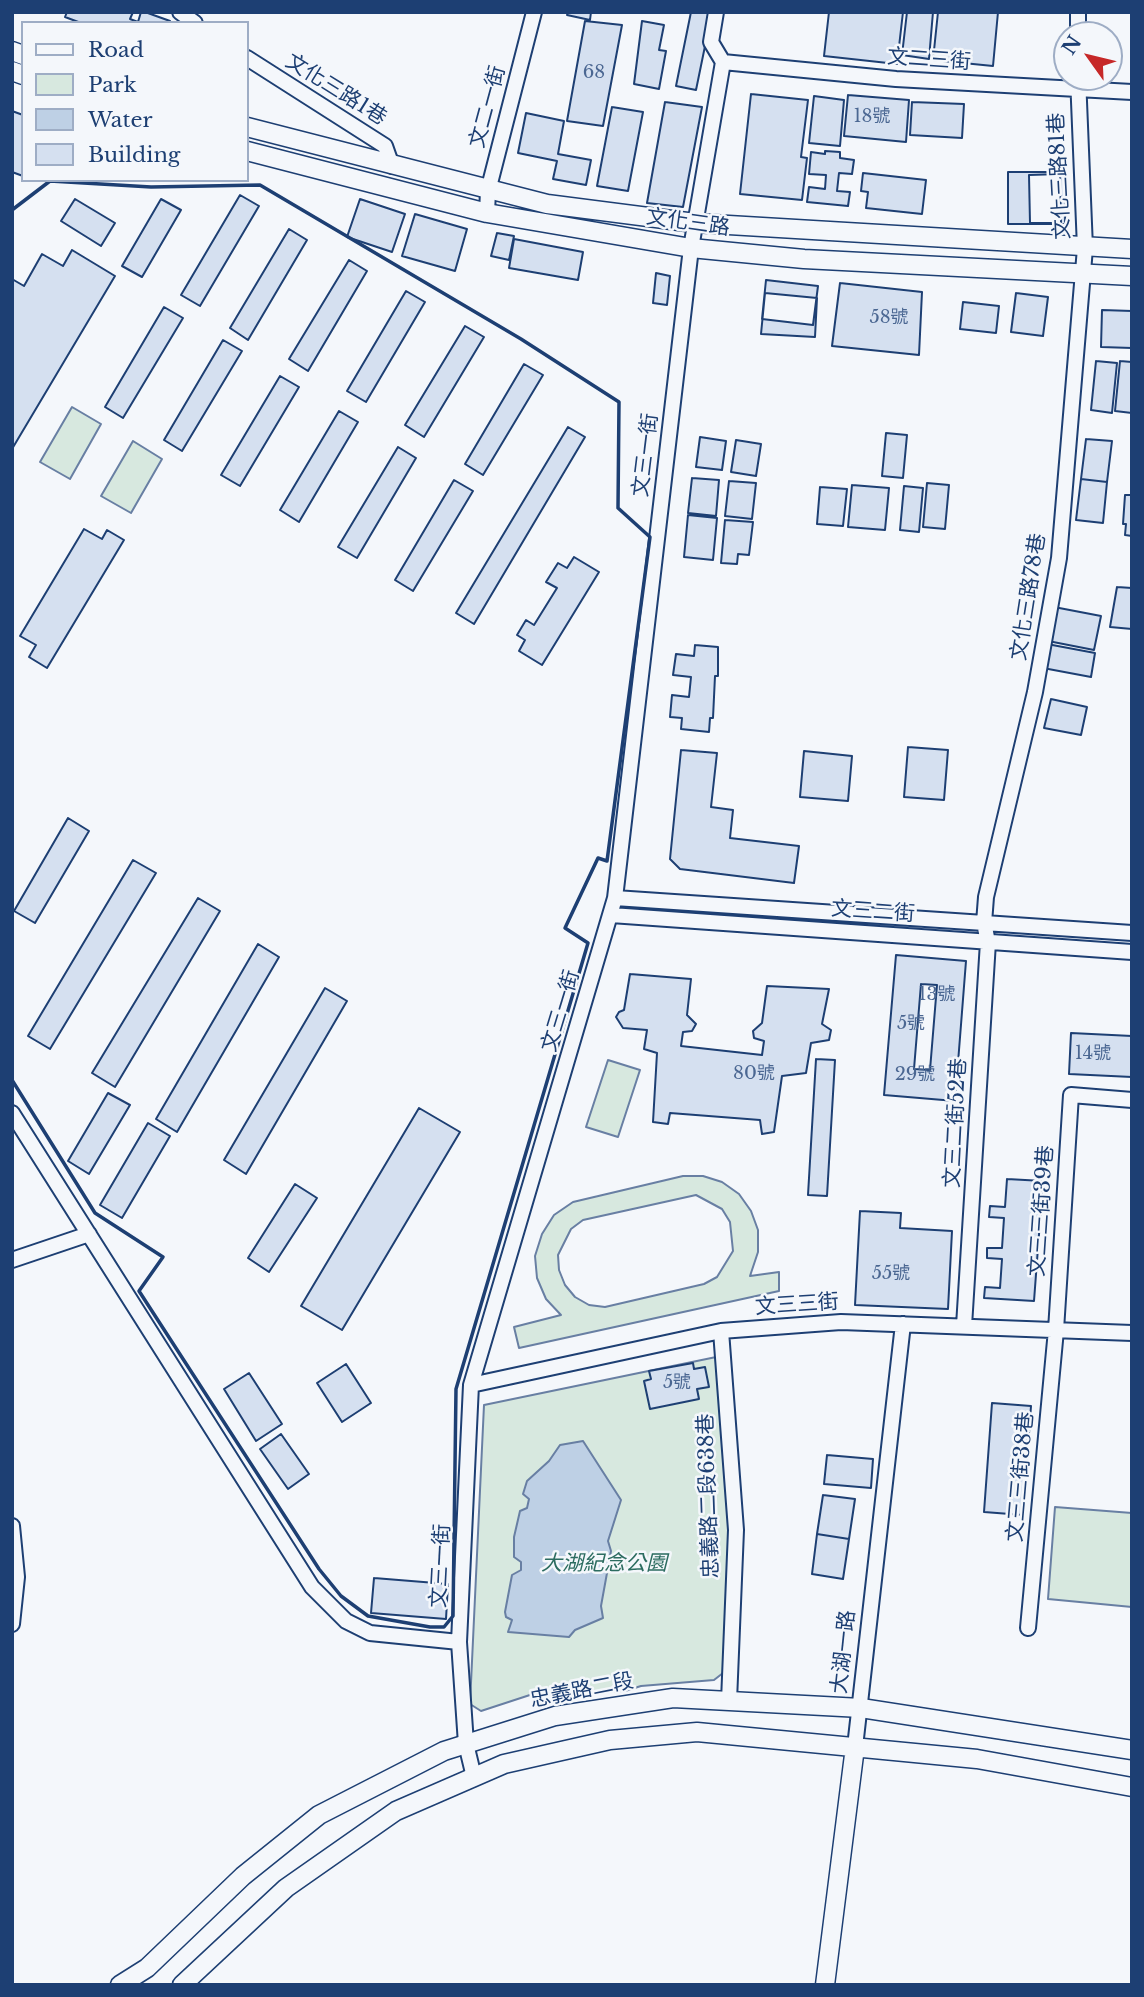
<!DOCTYPE html>
<html>
<head>
<meta charset="utf-8">
<style>
	body { margin:0 }
	#map { position:relative; width:1144px; height:1997px; overflow:hidden; background:#f4f7fb; font-family:"Libre Baskerville",serif }
	canvas { display:block }
	.frame { position:absolute; inset:0; border:14px solid #1d3f73; pointer-events:none }
	.legend { position:absolute; left:21px; top:21px; width:228px; height:161px; box-sizing:border-box; background:#f4f7fb; border:2px solid #9eadc5; margin:0; padding:9px 12px; list-style:none; font-size:21px; color:#1d3f73 }
	.legend li { display:flex; align-items:center; gap:14px; height:35px }
	.legend b { width:35px; border:2px solid #9eadc5 }
	.north { position:absolute; left:1053px; top:21px; width:70px; height:70px; box-sizing:border-box; background:#f4f7fb; border:2px solid #9eadc5; border-radius:50%; rotate:304deg; font-size:19px; font-weight:700; line-height:28px; text-align:center; color:#1d3f73 }
	.north::after { content:''; display:block; margin:auto; width:24px; height:32px; background:#c62828; clip-path:polygon(50% 0,100% 100%,50% 72%,0 100%) }
</style>
</head>
<body>
<div id="map">
<canvas width="1144" height="1997"></canvas>
<div class="frame"></div>
<ul class="legend">
<li><b style="height:9px;background:#f4f7fb"></b>Road</li>
<li><b style="height:19px;background:#d7e8df"></b>Park</li>
<li><b style="height:19px;background:#bed0e5"></b>Water</li>
<li><b style="height:19px;background:#d5e0f0"></b>Building</li>
</ul>
<div class="north">N</div>
</div>
<script>
const c = document.querySelector('canvas').getContext('2d');
c.lineJoin = 'round';
function fill(path, color) { c.fillStyle = color; c.fill(path, 'evenodd'); }
const toPath = rows => new Path2D(rows.map(r => 'M' + r).join(''));
function strokePath(path, color, width, dash) { c.strokeStyle = color; c.lineWidth = width; c.lineCap = dash ? 'butt' : 'round'; c.setLineDash(dash || []); c.stroke(path); }
function label(font, color, halo, rows, align = 'center') {
  c.font = font + ' "Libre Baskerville","Noto Sans TC",serif'; c.lineWidth = 5; c.setLineDash([]); c.textBaseline = 'middle'; c.strokeStyle = halo; c.fillStyle = color; for (const [text, x, y, turn = 0] of rows) {
    c.save(); c.translate(x, y); c.rotate((+turn || 0) * Math.PI / 180); c.textAlign = isNaN(turn) ? turn : align; if (halo) c.strokeText(text, 0, 0); c.fillText(text, 0, 0); c.restore();
  }
}
const green = toPath([
	[72,407,101,424,70,479,40,462,72,407],
	[133,441,162,459,131,513,101,496,133,441],
	[608,1060,640,1070,618,1137,586,1127,608,1060],
	[683,1176,703,1176,722,1182,739,1194,751,1211,758,1230,758,1252,750,1276,779,1272,779,1291,519,1348,514,1327,561,1315,546,1299,537,1278,535,1256,542,1234,554,1215,573,1202,683,1176],
	[696,1195,722,1209,730,1222,733,1251,717,1277,704,1284,605,1307,589,1305,575,1297,565,1285,559,1270,558,1255,571,1229,583,1220,696,1195],
	[721,1356,733,1590,723,1673,714,1680,641,1686,625,1691,536,1693,481,1711,470,1704,484,1405,721,1356],
	[1055,1507,1132,1513,1132,1607,1048,1599,1055,1507]
]);
fill(green, '#d7e8df');
strokePath(green, '#687fa3', 2);
const water = toPath([
	[583,1441,621,1500,608,1541,611,1551,601,1606,603,1618,575,1630,569,1637,508,1632,512,1620,506,1617,505,1612,512,1575,521,1570,521,1562,514,1557,514,1537,520,1511,527,1508,529,1499,523,1494,527,1481,549,1461,560,1445,583,1441]
]);
fill(water, '#bed0e5');
strokePath(water, '#687fa3', 2);
const building = toPath([
	[67,12,133,12,130,19,138,22,141,12,145,12,170,21,170,23,81,23,65,17,67,12],
	[568,12,591,12,590,20,567,15,568,12],
	[691,12,712,12,696,90,676,86,691,12],
	[829,12,903,12,897,64,824,56,829,12],
	[907,12,933,12,929,59,902,55,907,12],
	[938,12,998,12,993,66,933,60,938,12],
	[585,21,622,25,603,126,567,121,585,21],
	[642,21,664,25,659,50,666,51,659,89,634,84,642,21],
	[751,94,808,100,801,157,807,158,802,200,740,194,751,94],
	[848,95,909,100,906,142,844,136,848,95],
	[814,96,844,100,840,146,809,143,814,96],
	[665,102,702,107,683,207,647,203,665,102],
	[912,102,964,104,962,138,910,135,912,102],
	[612,107,643,112,628,191,597,186,612,107],
	[12,111,23,115,23,176,12,172,12,111],
	[526,113,564,121,558,154,591,160,586,185,553,179,557,161,518,153,526,113],
	[825,151,840,152,840,158,854,160,852,174,839,173,837,191,850,192,848,206,807,202,809,187,825,189,826,175,809,174,811,152,825,154,825,151],
	[1008,172,1066,172,1065,224,1008,224,1008,172],
	[863,173,926,180,922,214,866,208,868,192,861,191,863,173],
	[1060,174,1061,223,1030,223,1029,175,1060,174],
	[240,195,259,206,200,306,181,295,240,195],
	[75,199,115,223,101,246,61,221,75,199],
	[161,199,181,210,142,277,122,266,161,199],
	[360,199,405,214,392,252,347,237,360,199],
	[415,214,467,229,455,271,402,256,415,214],
	[289,229,307,240,248,340,230,328,289,229],
	[497,233,514,236,509,260,491,256,497,233],
	[514,239,583,252,578,280,509,268,514,239],
	[72,250,115,276,12,449,12,279,24,286,42,254,63,266,72,250],
	[349,260,367,271,308,371,289,359,349,260],
	[656,273,670,276,667,305,653,303,656,273],
	[766,280,818,286,813,325,762,319,766,280],
	[840,283,922,292,919,355,832,346,840,283],
	[406,291,425,302,366,402,347,391,406,291],
	[765,293,817,298,815,337,761,334,765,293],
	[1016,293,1048,297,1043,336,1011,332,1016,293],
	[963,302,999,306,996,333,960,329,963,302],
	[164,307,183,318,123,418,105,407,164,307],
	[1102,310,1132,311,1132,348,1101,347,1102,310],
	[465,326,484,337,424,437,405,425,465,326],
	[223,340,242,351,182,451,164,440,223,340],
	[1096,361,1117,363,1112,413,1091,410,1096,361],
	[1120,361,1132,362,1132,413,1115,411,1120,361],
	[524,364,543,375,483,475,465,464,524,364],
	[280,376,299,387,240,486,221,475,280,376],
	[339,411,358,422,299,522,280,510,339,411],
	[568,427,585,437,474,624,456,613,568,427],
	[886,433,907,435,903,478,882,476,886,433],
	[700,437,726,441,722,470,696,467,700,437],
	[1086,439,1112,441,1107,482,1081,479,1086,439],
	[736,440,761,444,756,476,731,472,736,440],
	[398,447,416,458,357,558,338,547,398,447],
	[692,478,719,480,716,516,688,513,692,478],
	[1081,479,1107,482,1103,523,1076,520,1081,479],
	[454,480,473,491,413,591,395,580,454,480],
	[729,481,756,483,752,519,725,516,729,481],
	[927,483,949,485,945,529,923,527,927,483],
	[852,485,889,488,885,530,848,527,852,485],
	[904,486,923,488,919,532,900,530,904,486],
	[820,487,847,489,843,526,817,524,820,487],
	[1125,495,1132,495,1132,536,1125,535,1126,524,1123,524,1125,495],
	[688,515,717,518,713,560,684,557,688,515],
	[725,520,753,522,749,555,738,554,737,564,721,563,725,520],
	[84,529,102,539,107,530,124,540,47,668,29,657,36,645,20,636,84,529],
	[574,557,599,572,542,665,519,651,525,640,517,635,526,620,534,625,557,588,546,582,558,563,567,568,574,557],
	[1117,587,1132,588,1132,629,1110,627,1117,587],
	[1054,607,1101,616,1094,650,1048,641,1054,607],
	[1047,644,1095,653,1091,677,1043,668,1047,644],
	[695,645,718,647,718,676,715,676,713,718,710,718,709,732,681,729,682,718,670,717,672,695,689,697,691,677,673,675,676,654,694,656,695,645],
	[1051,699,1087,707,1081,735,1044,728,1051,699],
	[908,747,948,750,944,800,904,797,908,747],
	[681,750,717,753,711,807,733,810,730,838,799,846,794,883,680,869,670,859,681,750],
	[804,751,852,756,848,801,800,797,804,751],
	[68,818,89,831,35,923,14,911,68,818],
	[133,860,156,873,50,1049,28,1036,133,860],
	[198,898,220,911,115,1087,92,1073,198,898],
	[258,944,279,957,177,1132,156,1119,258,944],
	[896,955,966,961,955,1101,884,1095,896,955],
	[921,984,937,985,930,1070,914,1069,921,984],
	[630,974,691,979,687,1015,696,1024,692,1031,683,1032,681,1046,762,1055,764,1041,754,1038,753,1031,762,1023,767,986,829,989,822,1024,831,1030,829,1040,811,1043,806,1073,782,1076,774,1132,762,1134,760,1120,670,1113,668,1124,653,1122,657,1053,644,1049,647,1030,623,1028,616,1017,619,1012,624,1010,630,974],
	[325,988,347,1001,246,1174,224,1160,325,988],
	[1071,1033,1132,1036,1132,1077,1069,1074,1071,1033],
	[816,1059,835,1060,827,1196,808,1195,816,1059],
	[108,1093,130,1105,89,1174,68,1161,108,1093],
	[419,1108,460,1132,342,1330,301,1306,419,1108],
	[148,1123,170,1136,122,1218,100,1205,148,1123],
	[1007,1179,1043,1181,1034,1301,984,1298,985,1287,1000,1288,1002,1259,987,1258,987,1248,1002,1248,1004,1218,989,1217,990,1206,1005,1207,1007,1179],
	[295,1184,317,1198,269,1272,248,1258,295,1184],
	[860,1211,901,1213,900,1228,952,1231,948,1309,855,1305,860,1211],
	[693,1363,694,1369,705,1367,709,1387,697,1389,699,1399,650,1409,644,1381,651,1379,649,1371,693,1363],
	[346,1364,371,1403,342,1422,317,1383,346,1364],
	[249,1373,282,1424,256,1441,224,1389,249,1373],
	[992,1403,1031,1406,1023,1515,984,1512,992,1403],
	[281,1434,309,1474,288,1489,260,1449,281,1434],
	[827,1455,873,1459,871,1488,824,1484,827,1455],
	[823,1495,855,1499,849,1539,817,1534,823,1495],
	[817,1534,849,1539,843,1579,812,1574,817,1534],
	[374,1578,448,1584,446,1619,371,1613,374,1578]
]);
fill(building, '#d5e0f0');
strokePath(building, '#1d3f73', 2);
const minor = toPath([
	[180,12,195,23],
	[1078,35,1078,12],
	[247,58,385,146,392,166],
	[723,62,896,79,1132,92],
	[487,213,488,191,534,12],
	[615,898,1132,933],
	[611,915,1132,952],
	[12,1113,312,1587,346,1621,370,1633,459,1642],
	[12,1260,89,1234],
	[964,1326,988,942,984,923,986,897,1035,692,1059,558,1085,248,1078,77],
	[721,1331,736,1530,729,1701],
	[471,1385,721,1331,841,1322,1132,1333],
	[12,1526,17,1577,12,1624],
	[1028,1628,1056,1330,1071,1095,1132,1100],
	[855,1747,903,1324],
	[474,1777,466,1744,459,1642,471,1385,615,898,691,248,723,62,711,42,716,12]
]);
const tertiary = toPath([
	[12,51,23,55],
	[12,71,23,75],
	[247,127,547,204,695,223,1132,249],
	[247,151,487,213,691,248,804,259,1132,276],
	[120,1985,147,1968,243,1876,319,1815,444,1751,555,1716,673,1698,861,1708,1132,1750],
	[182,1985,286,1888,396,1811,504,1764,610,1740,697,1732,977,1759,1132,1787],
	[825,1985,855,1747]
]);
strokePath(minor, '#1d3f73', 18);
strokePath(tertiary, '#1d3f73', 21);
strokePath(minor, '#f4f7fb', 14);
strokePath(tertiary, '#f4f7fb', 18);
strokePath(toPath([
	[12,210,50,181,151,187,260,185,521,339,619,402,618,508,650,537,607,861,598,858,565,928,588,943,456,1389,453,1616,444,1627,430,1627,368,1616,341,1596,319,1569,139,1291,163,1257,95,1213,12,1080]
]), '#1d3f73', 3.5);
label('18px', '#4b6792', null, [
	["68",594,73],
	["18號",872,117],
	["58號",889,318],
	["13號",937,995],
	["5號",911,1024],
	["14號",1093,1054],
	["80號",754,1074],
	["29號",915,1075],
	["55號",891,1274],
	["5號",677,1383]
]);
label('21px', '#1d3f73', '#f4f7fb', [
	["文二三街",929,60,4],
	["文化三路1巷",336,90,32],
	["文二一街",488,107,-75],
	["文化三路81巷",1060,176,-93],
	["文化三路",688,223,8],
	["文三一街",646,455,-83],
	["文化三路78巷",1029,597,-81],
	["文三二街",873,912,4],
	["文三一街",561,1011,-73],
	["文三二街52巷",956,1123,-87],
	["文三三街39巷",1042,1211,-86],
	["文三三街",797,1305,-4],
	["文三三街38巷",1021,1477,-85],
	["忠義路二段638巷",709,1496,-92],
	["文三一街",441,1566,-87],
	["大湖一路",844,1652,-84],
	["忠義路二段",582,1691,-11]
]);
label('italic 21px', '#2c6c60', '#f4f7fb', [
	["大湖紀念公園",604,1564]
]);
</script>
</body>
</html>
